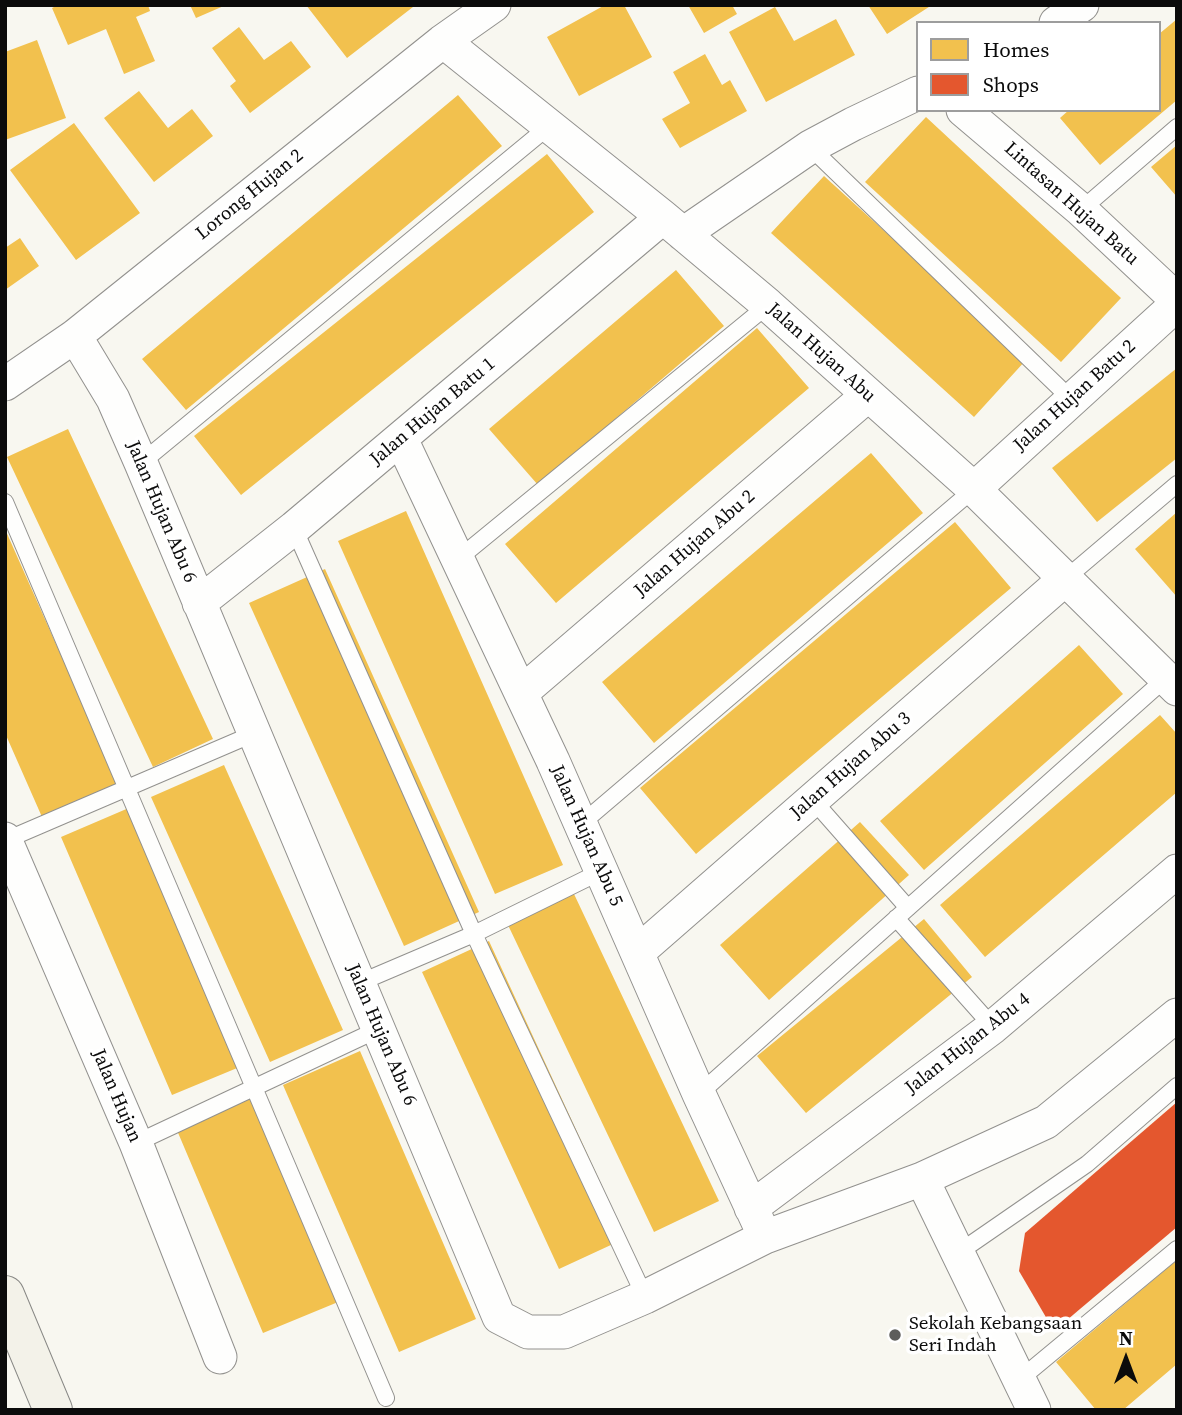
<!DOCTYPE html>
<html>
<head>
<meta charset="utf-8">
<style>
	body { margin:0 }
	#map { position:relative; width:1182px; height:1415px; overflow:hidden; background:#f8f7f0; font-family:"Source Serif 4",serif }
	canvas { display:block }
	.frame { position:absolute; inset:0; border:7px solid #0b0b0b; pointer-events:none }
	.legend { position:absolute; left:916px; top:21px; width:245px; height:91px; box-sizing:border-box; background:#fff; border:2px solid #9d9d9d; margin:0; padding:9px 12px; list-style:none; font-size:21px; color:#0b0b0b }
	.legend li { display:flex; align-items:center; gap:14px; height:35px }
	.legend b { width:35px; border:2px solid #9d9d9d }
	.north { position:absolute; left:1091px; top:1324px; width:70px; height:70px; -webkit-text-stroke:5px #fff; paint-order:stroke; rotate:0deg; font-size:19px; font-weight:700; line-height:28px; text-align:center; color:#0b0b0b }
	.north::after { content:''; display:block; margin:auto; width:24px; height:32px; background:#0b0b0b; clip-path:polygon(50% 0,100% 100%,50% 72%,0 100%) }
</style>
</head>
<body>
<div id="map">
<canvas width="1182" height="1415"></canvas>
<div class="frame"></div>
<ul class="legend">
<li><b style="height:19px;background:#f2c14e"></b>Homes</li>
<li><b style="height:19px;background:#e4572e"></b>Shops</li>
</ul>
<div class="north">N</div>
</div>
<script>
const c = document.querySelector('canvas').getContext('2d');
c.lineJoin = 'round';
function fill(path, color) { c.fillStyle = color; c.fill(path, 'evenodd'); }
const toPath = rows => new Path2D(rows.map(r => 'M' + r).join(''));
function strokePath(path, color, width, dash) { c.strokeStyle = color; c.lineWidth = width; c.lineCap = dash ? 'butt' : 'round'; c.setLineDash(dash || []); c.stroke(path); }
function label(font, color, halo, rows, align = 'center') {
  c.font = font + ' "Source Serif 4",serif'; c.lineWidth = 7; c.setLineDash([]); c.textBaseline = 'middle'; c.strokeStyle = halo; c.fillStyle = color; for (const [text, x, y, turn = 0] of rows) {
    c.save(); c.translate(x, y); c.rotate((+turn || 0) * Math.PI / 180); c.textAlign = isNaN(turn) ? turn : align; if (halo) c.strokeText(text, 0, 0); c.fillText(text, 0, 0); c.restore();
  }
}
fill(toPath([
	[58,5,148,5,150,11,136,17,155,61,124,74,106,29,68,45,52,8],
	[190,5,226,5,196,18],
	[306,5,412,5,413,7,347,58],
	[605,5,624,5,652,57,579,96,547,37],
	[688,5,732,5,737,14,704,33],
	[868,5,932,5,887,34],
	[775,7,794,41,836,19,855,55,766,102,729,32],
	[1177,19,1177,100,1100,165,1060,118,1069,110,1159,110,1159,34],
	[239,27,264,60,291,41,311,67,250,113,230,86,236,81,212,48],
	[37,40,66,118,5,140,5,52],
	[705,54,722,85,730,80,747,111,680,148,662,119,690,103,673,72],
	[139,91,168,128,192,109,213,136,154,182,104,118],
	[458,95,502,146,186,410,142,359],
	[926,117,1121,298,1061,362,865,182],
	[74,123,140,213,76,260,10,170],
	[1177,145,1177,197,1151,167],
	[547,154,594,212,241,495,194,436],
	[824,176,1026,360,974,417,771,233],
	[20,238,39,266,5,290,5,248],
	[676,270,724,326,538,485,489,429],
	[757,328,809,388,556,603,505,544],
	[1177,368,1177,458,1097,522,1052,468],
	[68,429,213,739,153,767,7,457],
	[871,453,923,513,654,743,602,682],
	[406,511,563,865,495,894,338,541],
	[1177,512,1177,597,1135,549],
	[955,522,1011,588,696,854,640,788],
	[5,529,118,784,42,817,5,733],
	[325,569,479,912,404,946,249,603],
	[1079,645,1123,694,924,870,880,821],
	[1160,715,1177,734,1177,792,985,957,940,905],
	[224,765,343,1030,270,1062,151,797],
	[131,807,242,1066,172,1095,61,837],
	[860,822,909,875,769,1000,720,945],
	[574,894,719,1201,654,1232,508,925],
	[924,919,972,977,806,1113,757,1056],
	[489,941,626,1238,559,1269,422,972],
	[360,1051,476,1319,399,1352,283,1085],
	[256,1095,343,1300,263,1333,176,1128],
	[1177,1260,1177,1364,1123,1410,1096,1410,1056,1362]
]), '#f2c14e');
fill(toPath([
	[1177,1102,1177,1227,1054,1331,1019,1271,1025,1233]
]), '#e4572e');
const service = toPath([
	[810,147,1071,399],
	[1081,210,1177,127],
	[141,463,548,127],
	[5,502,386,1398],
	[294,528,474,934,645,1297],
	[458,559,768,305],
	[1064,580,1177,484],
	[812,799,908,908],
	[581,824,974,489],
	[6,840,253,734],
	[896,918,993,1027],
	[359,983,474,934,602,871],
	[699,1094,1166,678],
	[136,1143,379,1029],
	[958,1253,1087,1164,1177,1086],
	[1019,1380,1177,1249]
]);
const minor = toPath([
	[1056,23,1082,5],
	[443,41,663,217,768,305,974,489,1177,689],
	[963,110,1081,210,1177,300],
	[683,234,810,147,853,124,918,93],
	[75,336,113,399,141,463,499,1317,528,1332,564,1332,645,1297,765,1237,922,1179,1046,1122,1177,1015],
	[5,384,75,336,443,41,494,5],
	[401,439,553,761,699,1094,765,1237],
	[974,489,1177,304],
	[199,603,294,528,663,217],
	[521,693,868,395],
	[5,839,136,1143,220,1357],
	[638,952,1064,580],
	[922,1179,1034,1410],
	[751,1208,993,1027,1177,871]
]);
const secondary = toPath([
	[5,1295,53,1410]
]);
strokePath(service, '#92918e', 18);
strokePath(minor, '#92918e', 35);
strokePath(secondary, '#888885', 40);
strokePath(service, '#fefefd', 16);
strokePath(minor, '#fefefd', 33);
strokePath(secondary, '#f3f2e9', 38);
for (const [x, y, r, color] of [
	[895,1335,7,"#5e5e5b"]
]) { const dot = new Path2D(); dot.arc(x, y, r, 0, 2 * Math.PI); c.fillStyle = color; c.fill(dot); strokePath(dot, '#fff', 2.5); }
label('19px', '#0b0b0b', '#fff', [
	["Lorong Hujan 2",250,195,-39],
	["Lintasan Hujan Batu",1071,204,42],
	["Jalan Hujan Abu",821,353,42],
	["Jalan Hujan Batu 2",1075,396,-42],
	["Jalan Hujan Batu 1",433,412,-40],
	["Jalan Hujan Abu 6",161,512,67],
	["Jalan Hujan Abu 2",695,544,-41],
	["Jalan Hujan Abu 3",851,766,-41],
	["Jalan Hujan Abu 5",586,836,66],
	["Jalan Hujan Abu 6",381,1035,67],
	["Jalan Hujan Abu 4",968,1044,-38],
	["Jalan Hujan",116,1096,67]
]);
label('19px', '#0b0b0b', '#fff', [
	["Sekolah Kebangsaan",909,1324],
	["Seri Indah",909,1346]
], 'left');
</script>
</body>
</html>
